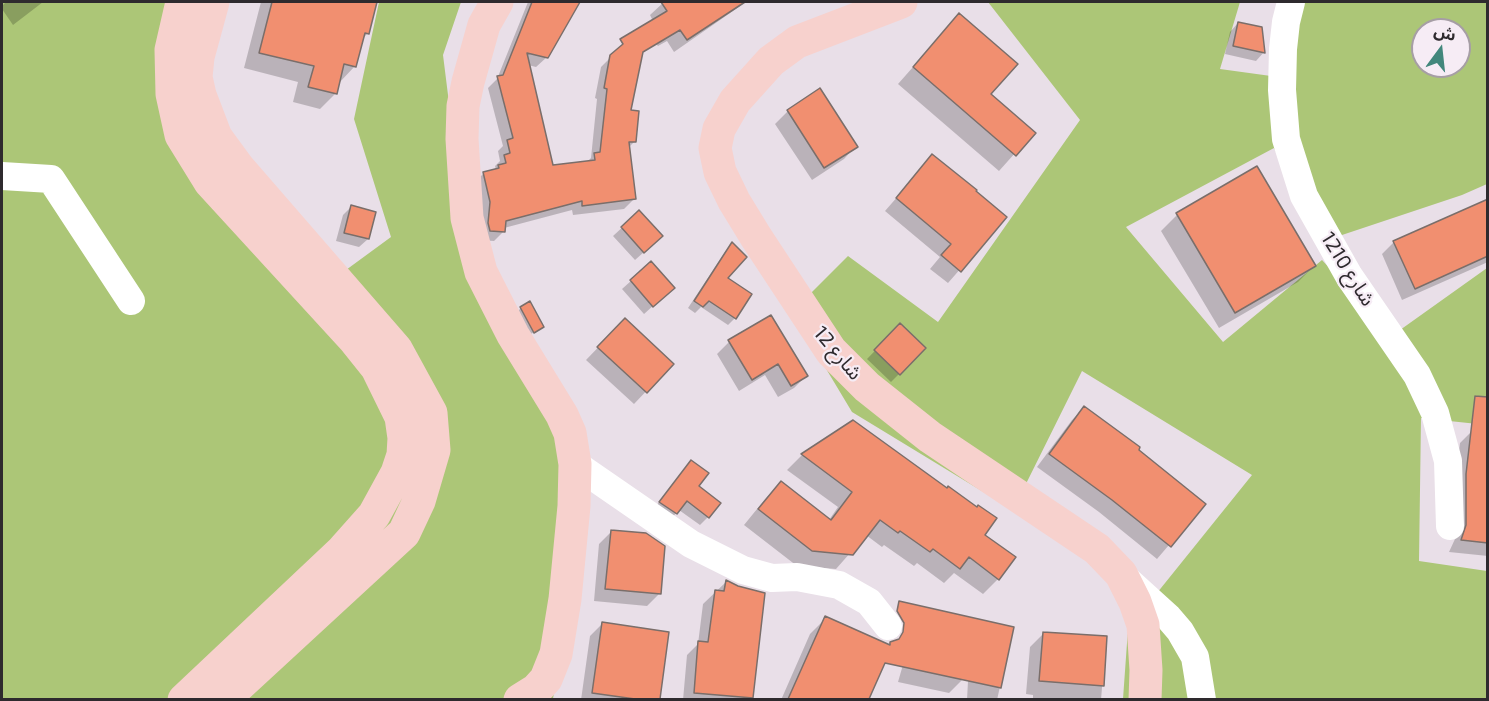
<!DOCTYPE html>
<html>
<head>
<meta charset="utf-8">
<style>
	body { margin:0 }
	#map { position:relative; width:1489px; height:701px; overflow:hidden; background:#e9dfe8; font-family:"Exo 2","Noto Sans Arabic",sans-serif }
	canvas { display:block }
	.frame { position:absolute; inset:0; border:3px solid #2e2a2e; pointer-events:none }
	.north { position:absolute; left:1411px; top:18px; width:60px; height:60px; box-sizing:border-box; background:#f6ecf5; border:2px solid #a69ea5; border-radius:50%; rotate:15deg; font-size:16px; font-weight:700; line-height:24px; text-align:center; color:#2e2a2e }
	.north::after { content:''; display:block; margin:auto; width:21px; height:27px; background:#42877c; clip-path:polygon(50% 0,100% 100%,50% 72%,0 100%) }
</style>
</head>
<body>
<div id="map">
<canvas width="1489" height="701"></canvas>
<div class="frame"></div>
<div class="north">ش</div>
</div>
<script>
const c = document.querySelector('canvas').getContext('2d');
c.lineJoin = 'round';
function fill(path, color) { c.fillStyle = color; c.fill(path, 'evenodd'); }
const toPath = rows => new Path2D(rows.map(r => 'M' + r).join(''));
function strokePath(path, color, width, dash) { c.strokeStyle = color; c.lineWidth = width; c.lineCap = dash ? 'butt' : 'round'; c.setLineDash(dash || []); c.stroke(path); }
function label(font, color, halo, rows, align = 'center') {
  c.font = font + ' "Exo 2","Noto Sans Arabic",sans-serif'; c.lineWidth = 4.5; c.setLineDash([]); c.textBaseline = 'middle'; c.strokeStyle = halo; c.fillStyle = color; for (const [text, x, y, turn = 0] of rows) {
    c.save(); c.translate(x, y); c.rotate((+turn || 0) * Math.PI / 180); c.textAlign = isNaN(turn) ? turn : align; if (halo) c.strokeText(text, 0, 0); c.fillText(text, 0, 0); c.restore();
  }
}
fill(toPath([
	[2,2,221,2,199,78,320,289,391,237,354,119,379,2,461,2,443,55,458,175,582,502,553,699,2,699],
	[988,2,1240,2,1220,69,1271,76,1298,2,1487,2,1487,184,1462,195,1324,241,1274,148,1126,227,1223,342,1322,260,1345,285,1386,340,1487,268,1487,425,1421,418,1419,561,1487,571,1487,699,1123,699,1128,629,1252,475,1082,371,1013,510,852,412,792,312,848,256,938,322,1080,120],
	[1423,30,1459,30,1459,66,1423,66]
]), '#acc677');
fill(toPath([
	[6,2,43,2,13,25,2,9,2,6],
	[261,2,375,3,368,33,362,39,355,66,339,83,336,93,320,109,293,102,298,82,244,68],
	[528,2,579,2,547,57,536,67,528,65,552,167,587,162,591,158,597,99,595,98,601,67,611,57,634,142,628,148,634,199,624,209,573,215,572,210,504,228,504,231,494,241,480,240,474,183,484,173,496,170,495,166,500,161,498,151,503,146,488,88,497,79],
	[664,2,746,2,674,52,667,41,658,46,644,31,653,21,650,15],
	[959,15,989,95,1033,133,999,171,898,84],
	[1238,23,1264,52,1256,61,1225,54,1230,32],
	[820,90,856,146,844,159,812,180,775,124,788,111],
	[933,156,1005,218,948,283,930,269,940,257,885,211],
	[351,207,368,239,359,247,336,241,343,215],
	[1488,210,1488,262,1402,300,1382,254,1394,242],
	[639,212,653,244,635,260,613,236],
	[1177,215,1314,266,1298,282,1219,328,1161,231],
	[732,244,726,279,735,318,728,325,701,307,695,313,688,308,725,252],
	[651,263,664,296,644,314,622,289],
	[521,308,538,330,529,335,517,312],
	[900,325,924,349,891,382,867,359],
	[612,333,672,364,634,404,586,360],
	[729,342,806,376,794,388,778,397,765,375,739,391,717,354],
	[1084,408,1204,504,1157,559,1099,512,1037,467,1072,420],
	[853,421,977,509,998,579,983,594,954,573,944,583,917,563,914,566,884,545,882,547,866,535,836,569,797,566,744,525,766,498,781,483,829,520,838,507,787,470,802,455],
	[1472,431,1488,432,1488,556,1449,552,1455,539,1454,488,1460,443],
	[691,462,697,487,708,517,700,525,679,510,668,522,652,511],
	[612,531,659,594,647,606,594,601,599,544],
	[726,582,752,698,750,700,683,700,687,655,698,644,703,604],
	[826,618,891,647,867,700,781,700,810,634],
	[603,623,668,633,658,700,581,700,590,636],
	[915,623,1013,628,997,700,967,700,969,662,963,679,949,693,898,682],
	[1044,633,1106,638,1101,700,1033,700,1033,695,1026,694,1030,647]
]), '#0003');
const building = toPath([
	[272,2,377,2,369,34,365,33,356,67,344,64,337,94,308,87,314,66,259,53,272,2],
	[532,2,580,2,548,58,527,53,553,165,595,160,594,153,600,152,607,89,604,88,610,55,623,44,620,39,667,11,661,2,745,2,687,40,680,30,643,52,631,110,639,111,636,142,629,142,636,199,582,206,582,201,506,221,505,232,490,231,488,223,490,202,483,172,499,168,498,165,506,163,504,155,510,153,507,140,513,138,497,76,503,75,532,2],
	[959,13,1018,64,991,94,1036,133,1016,156,913,67,959,13],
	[1238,22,1262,27,1265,53,1233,46,1238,22],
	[820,88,858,147,824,168,787,110,820,88],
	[932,154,977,190,976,191,1007,217,961,272,941,255,951,244,896,198,932,154],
	[1257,166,1316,266,1235,313,1176,213,1257,166],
	[1488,199,1488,256,1415,289,1393,241,1488,199],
	[351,205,376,212,369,239,344,233,351,205],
	[639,210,663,236,644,253,621,227,639,210],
	[732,242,747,257,728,278,752,294,736,319,709,301,703,307,694,301,732,242],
	[651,261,675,288,653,307,630,280,651,261],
	[530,301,544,327,534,333,520,307,530,301],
	[771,315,808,376,791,386,778,364,752,380,728,340,771,315],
	[625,318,674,364,647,393,597,347,625,318],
	[900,323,926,348,900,375,874,350,900,323],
	[1475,396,1488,397,1488,543,1461,540,1466,525,1466,474,1475,396],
	[1084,406,1140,447,1139,450,1206,504,1171,547,1112,500,1049,454,1084,406],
	[853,420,947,488,948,486,977,507,978,505,997,518,985,535,1016,557,999,580,969,557,960,569,933,549,930,552,900,531,898,533,880,520,853,555,812,551,758,509,781,481,831,520,852,492,801,454,853,420],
	[691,460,709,473,699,486,721,503,709,518,687,501,677,514,659,502,691,460],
	[611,530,646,533,665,546,661,594,605,589,611,530],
	[726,580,738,586,765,593,753,698,694,693,698,641,708,642,715,590,724,591,726,580],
	[899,601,1014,627,1001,688,885,663,869,699,788,699,825,616,890,645,890,642,899,639,903,632,904,623,897,611,899,601],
	[602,622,669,632,660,699,635,699,592,693,602,622],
	[1043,632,1107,636,1104,686,1039,681,1043,632]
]);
fill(building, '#f18f70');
strokePath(building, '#7a6e6a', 1.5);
strokePath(toPath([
	[1291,2,1286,22,1283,49,1282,90,1286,139,1304,196,1349,276,1417,375,1435,413,1448,461,1450,526],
	[2,176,51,179,131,301],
	[575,464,691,544,743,570,772,578,797,577,839,585,869,602,888,626],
	[1125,578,1168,617,1180,631,1195,657,1202,700]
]), '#fff', 28);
strokePath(toPath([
	[182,2,171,50,172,94,181,135,210,182,353,338,377,368,401,417,404,438,403,455,397,473,374,515,342,551,184,700],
	[213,2,198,57,196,77,200,95,216,137,238,167,396,349,431,413,434,450,419,501,404,533,223,700],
	[497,2,484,25,468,82,463,106,462,139,467,218,481,272,513,335,562,415,570,433,575,464,574,506,565,599,556,654,546,679,536,690,520,700],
	[901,2,797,42,771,61,735,101,719,129,715,148,720,172,734,201,756,237,831,351,867,387,930,437,1097,549,1121,574,1135,602,1143,625,1146,670,1145,700]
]), '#f7d1cd', 33);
label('20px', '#2e2a2e', '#f6ecf5', [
	["شارع 1210",1348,269,58],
	["شارع 12",838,353,50]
]);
</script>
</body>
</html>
